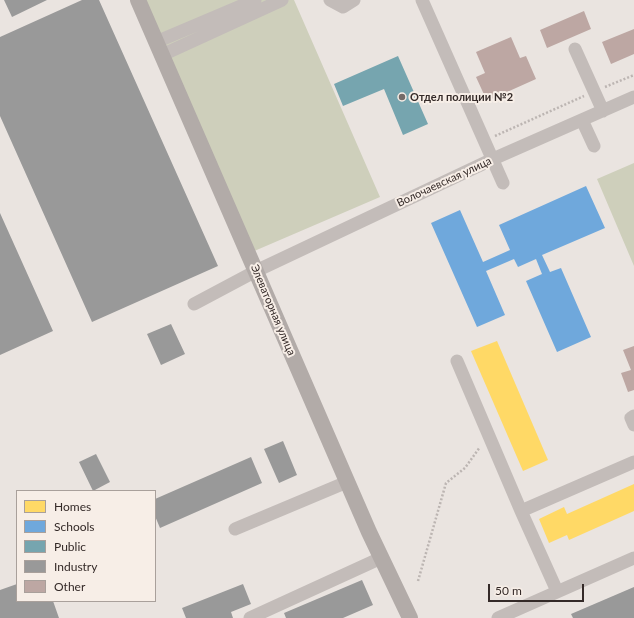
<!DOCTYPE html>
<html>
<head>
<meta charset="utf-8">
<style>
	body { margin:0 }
	#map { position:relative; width:634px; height:618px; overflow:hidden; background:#eae4e0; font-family:Lato,sans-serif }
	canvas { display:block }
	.legend { position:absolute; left:16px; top:490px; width:140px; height:112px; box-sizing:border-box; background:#f7eee7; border:1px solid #a9a09b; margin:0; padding:5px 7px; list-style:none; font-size:12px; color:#342a28 }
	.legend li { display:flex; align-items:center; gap:8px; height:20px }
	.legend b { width:20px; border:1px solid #a9a09b }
	.scale { position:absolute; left:488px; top:584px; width:96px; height:18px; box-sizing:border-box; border:2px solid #342a28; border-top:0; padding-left:5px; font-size:12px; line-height:14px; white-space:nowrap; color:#342a28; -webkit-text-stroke:3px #f7eee7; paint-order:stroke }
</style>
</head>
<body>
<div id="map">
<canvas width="634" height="618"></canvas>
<ul class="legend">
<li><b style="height:11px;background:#ffd966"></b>Homes</li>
<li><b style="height:11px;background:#6fa8dc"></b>Schools</li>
<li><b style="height:11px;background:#76a5af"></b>Public</li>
<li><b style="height:11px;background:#999"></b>Industry</li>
<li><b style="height:11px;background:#bda7a3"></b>Other</li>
</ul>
<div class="scale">50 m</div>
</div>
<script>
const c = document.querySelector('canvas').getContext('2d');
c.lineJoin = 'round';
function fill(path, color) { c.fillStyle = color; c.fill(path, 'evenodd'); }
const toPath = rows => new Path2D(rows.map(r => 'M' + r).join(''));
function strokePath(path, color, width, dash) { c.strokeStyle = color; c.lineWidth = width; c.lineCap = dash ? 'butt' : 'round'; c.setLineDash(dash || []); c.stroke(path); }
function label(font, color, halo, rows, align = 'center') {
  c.font = font + ' Lato,sans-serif'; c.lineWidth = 4; c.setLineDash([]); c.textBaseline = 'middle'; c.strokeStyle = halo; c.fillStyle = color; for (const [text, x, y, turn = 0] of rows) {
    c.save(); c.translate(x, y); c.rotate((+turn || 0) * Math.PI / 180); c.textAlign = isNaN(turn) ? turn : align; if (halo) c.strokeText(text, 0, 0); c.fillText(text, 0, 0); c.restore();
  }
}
fill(toPath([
	[142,0,294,0,380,197,252,252],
	[634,163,634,266,597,179]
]), '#cecfbb');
fill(toPath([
	[497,341,548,460,523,471,471,351],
	[634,484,634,511,569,540,567,535,549,543,539,519,564,507,567,514]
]), '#ffd966');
fill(toPath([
	[586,186,605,228,542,255,550,272,561,268,591,337,557,352,526,281,542,274,536,259,518,267,514,259,486,271,505,315,477,327,431,223,460,210,483,262,510,250,499,225]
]), '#6fa8dc');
fill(toPath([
	[398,56,428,124,403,135,384,89,343,106,334,84]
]), '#76a5af');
fill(toPath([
	[4,0,47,0,12,17],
	[82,0,99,0,218,266,92,322,0,116,0,37],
	[0,213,53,331,0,355],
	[171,324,185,354,161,365,147,334],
	[283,441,297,475,279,483,264,449],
	[96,454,110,482,93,491,79,462],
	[251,457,262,483,160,528,155,516,155,499],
	[362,580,373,605,343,618,286,618,284,613],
	[17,584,17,601,53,601,59,618,0,618,0,590],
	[243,584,251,604,231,612,233,618,186,618,182,608],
	[634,587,634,618,573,618,571,614]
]), '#999');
fill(toPath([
	[584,11,591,29,547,48,540,30],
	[634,29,634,54,611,64,602,42],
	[511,37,520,58,526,56,536,79,487,101,476,77,485,73,476,52],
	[634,346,634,390,628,392,621,373,631,370,623,350]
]), '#bda7a3');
strokePath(toPath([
	[605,87,634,75],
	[495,136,584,96],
	[418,581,446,483,465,468,480,447]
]), '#bcb5b2', 2.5, [2, 2]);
strokePath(toPath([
	[330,0,343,7,354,0],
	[422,0,503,183],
	[156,42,255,0],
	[575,49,603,111],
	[162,55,282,0],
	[582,120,594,146],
	[194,304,256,271,493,159,634,97],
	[457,361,521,511,557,591],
	[634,416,631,418,634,425],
	[521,511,634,462],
	[235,529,347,482],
	[250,618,381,558],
	[498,618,634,558]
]), '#c3bcb9', 13);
strokePath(toPath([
	[138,0,369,532,410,618]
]), '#b2aba8', 16);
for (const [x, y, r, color] of [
	[402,97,4,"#746b68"]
]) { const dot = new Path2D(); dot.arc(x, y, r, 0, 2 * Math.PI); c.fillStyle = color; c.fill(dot); strokePath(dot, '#f7eee7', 1.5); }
label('bold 11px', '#342a28', '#f7eee7', [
	["Отдел полиции №2",410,97]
], 'left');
label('11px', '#342a28', '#f7eee7', [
	["Волочаевская улица",444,182,-25],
	["Элеваторная улица",273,310,67]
]);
</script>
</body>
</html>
